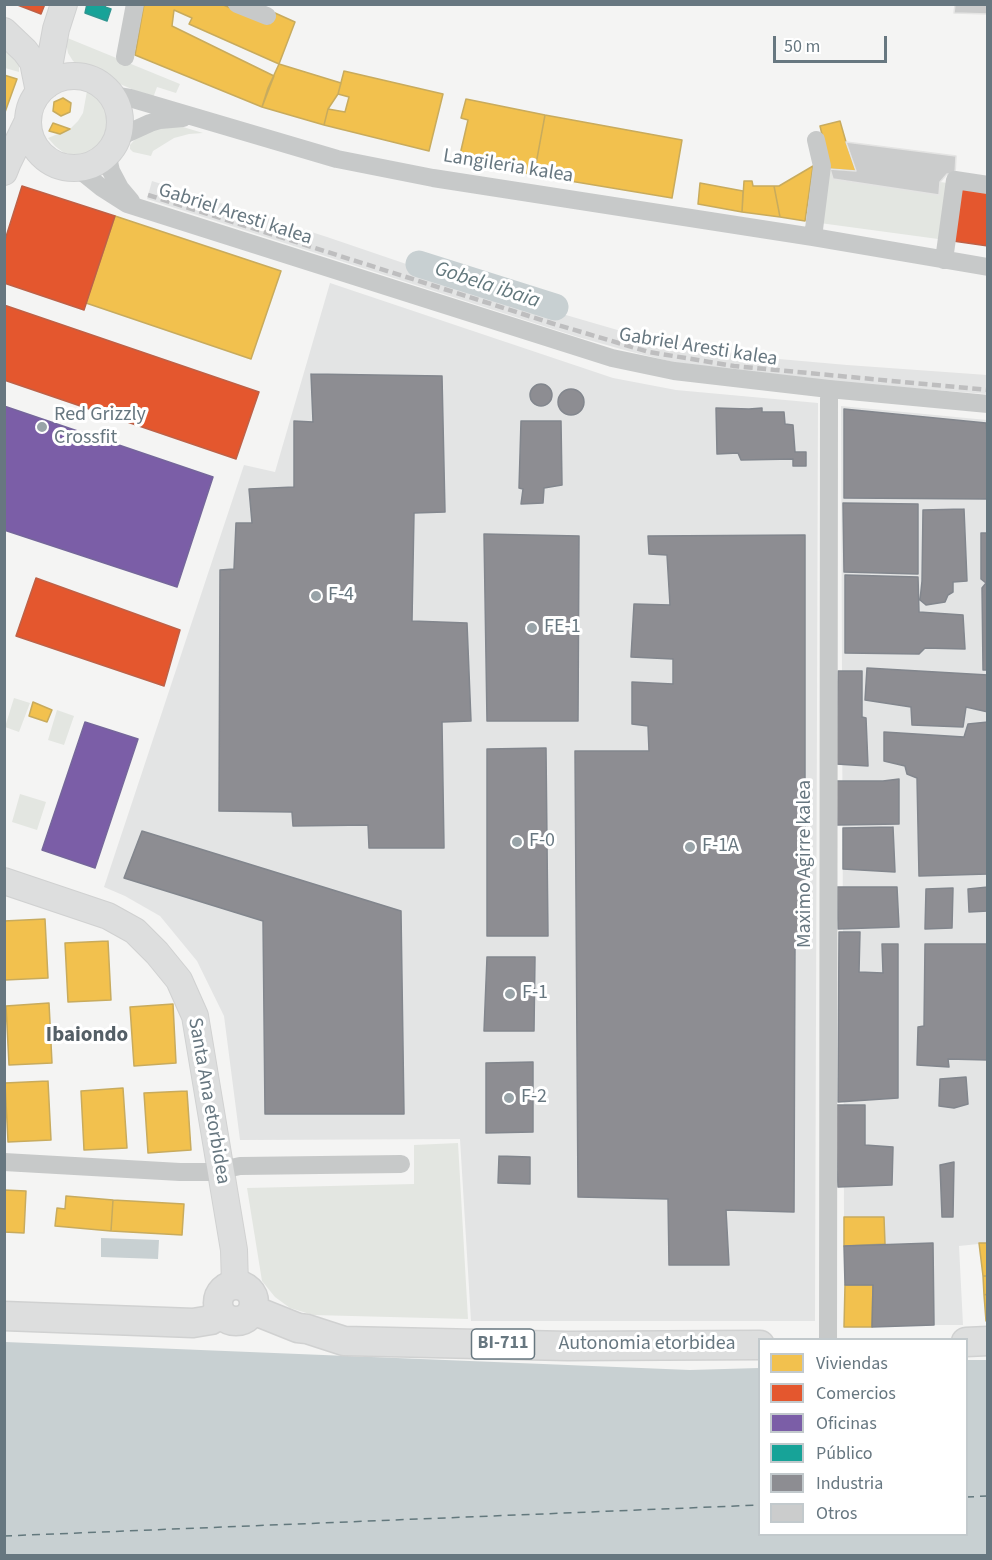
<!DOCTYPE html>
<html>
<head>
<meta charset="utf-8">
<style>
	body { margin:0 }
	#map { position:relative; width:992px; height:1560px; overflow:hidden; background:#f4f4f3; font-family:"Source Sans 3",sans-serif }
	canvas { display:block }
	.frame { position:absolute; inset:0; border:6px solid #677780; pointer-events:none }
	.legend { position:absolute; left:758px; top:1338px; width:210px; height:198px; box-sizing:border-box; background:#fff; border:2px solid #c2c9cc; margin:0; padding:8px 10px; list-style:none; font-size:18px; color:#677780 }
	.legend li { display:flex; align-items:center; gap:12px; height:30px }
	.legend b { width:30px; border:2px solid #c2c9cc }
	.scale { position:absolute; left:773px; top:36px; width:114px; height:27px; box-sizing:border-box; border:3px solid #677780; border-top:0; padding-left:8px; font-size:18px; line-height:21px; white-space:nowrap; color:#677780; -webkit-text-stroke:4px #fff; paint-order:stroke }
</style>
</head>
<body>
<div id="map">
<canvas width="992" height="1560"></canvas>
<div class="frame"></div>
<ul class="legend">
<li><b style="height:16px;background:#f2c14e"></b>Viviendas</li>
<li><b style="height:16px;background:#e4572e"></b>Comercios</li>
<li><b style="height:16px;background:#7b5ea7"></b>Oficinas</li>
<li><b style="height:16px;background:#17a398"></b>Público</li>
<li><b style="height:16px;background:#8d8d92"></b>Industria</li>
<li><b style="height:16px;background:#cbcccc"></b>Otros</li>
</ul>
<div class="scale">50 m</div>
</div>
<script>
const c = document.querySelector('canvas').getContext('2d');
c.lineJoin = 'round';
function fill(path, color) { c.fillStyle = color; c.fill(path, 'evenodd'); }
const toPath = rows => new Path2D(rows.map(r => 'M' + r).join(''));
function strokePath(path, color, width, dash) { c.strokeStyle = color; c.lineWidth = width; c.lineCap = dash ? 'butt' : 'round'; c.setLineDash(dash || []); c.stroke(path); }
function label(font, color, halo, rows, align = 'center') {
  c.font = font + ' "Source Sans 3",sans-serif'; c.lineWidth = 6; c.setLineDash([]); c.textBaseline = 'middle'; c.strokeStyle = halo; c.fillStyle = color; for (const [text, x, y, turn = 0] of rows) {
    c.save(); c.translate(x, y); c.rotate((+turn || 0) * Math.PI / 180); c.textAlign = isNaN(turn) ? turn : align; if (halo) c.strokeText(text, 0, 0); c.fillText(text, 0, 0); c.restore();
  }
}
fill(toPath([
	[152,181,327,237,418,268,559,313,645,338,719,351,779,359,847,365,987,375,987,394,867,385,677,363,628,351,578,337,147,199],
	[330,283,613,378,676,390,818,403,815,1321,471,1321,460,1139,240,1140,224,1016,197,961,160,916,125,896,104,887,244,465,275,472],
	[841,406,987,420,988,1243,959,1246,963,1325,934,1325,933,1243,885,1244,884,1217,844,1217]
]), '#e3e4e4');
fill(toPath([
	[65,37,180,84,176,93,157,87,153,98,82,68,73,61,68,53],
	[4,50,17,61,19,65,19,72,5,68],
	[87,91,97,96,104,103,109,113,111,123,109,134,103,144,95,151,85,155,74,155,64,153,55,146,48,138,70,129,78,121,83,113],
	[173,124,203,133,189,134,174,138,153,151,151,156,133,152,130,149,130,145,139,135],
	[813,166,830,169,833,179,938,195,940,182,962,185,953,241,805,221],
	[14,698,30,703,19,732,5,727],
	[57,710,74,716,64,745,48,740],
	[20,794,46,802,37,830,12,822],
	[458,1143,468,1319,313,1315,290,1308,275,1297,262,1281,247,1188,414,1184,414,1145]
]), '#e3e6e1');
fill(toPath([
	[101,1238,159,1240,158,1259,101,1257],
	[5,1342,690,1370,759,1368,760,1534,966,1534,967,1360,987,1360,987,1555,5,1555]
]), '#c8d0d2');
const homes = toPath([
	[144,4,221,4,269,24,275,13,295,22,279,64,189,24,192,18,174,10,172,26,274,76,262,107,135,55,144,4],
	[279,64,341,83,338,94,328,109,324,125,262,107,268,88,279,64],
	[344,71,443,94,429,151,324,125,328,109,345,112,349,97,338,94,344,71],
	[4,75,17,79,4,115,4,75],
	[63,98,71,103,70,112,61,116,53,111,54,102,63,98],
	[466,99,545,115,534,175,459,159,468,120,461,118,466,99],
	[545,115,682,140,672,198,534,175,545,115],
	[840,121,846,142,856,171,830,169,820,126,840,121],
	[53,123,70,129,60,134,49,131,53,123],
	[813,166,805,221,780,217,774,186,779,186,813,166],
	[744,181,752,181,753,186,774,186,780,217,742,212,744,181],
	[700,183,743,191,742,212,698,204,700,183],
	[115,216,281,271,251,359,86,303,115,216],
	[33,702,52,710,47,722,29,716,33,702],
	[45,919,48,978,5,980,4,921,45,919],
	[108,941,111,1000,68,1002,65,943,108,941],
	[49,1003,52,1063,9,1065,6,1006,49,1003],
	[173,1004,176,1063,134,1066,130,1007,173,1004],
	[48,1081,51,1140,8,1142,5,1083,48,1081],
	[123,1088,127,1148,84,1150,81,1091,123,1088],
	[187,1091,191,1150,148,1153,144,1093,187,1091],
	[4,1190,26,1191,24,1233,4,1232,4,1190],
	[66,1196,113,1200,111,1231,55,1226,57,1208,65,1209,66,1196],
	[113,1200,184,1204,182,1235,111,1231,113,1200],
	[844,1217,884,1217,885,1244,844,1246,844,1217],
	[979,1243,988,1243,988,1276,983,1276,979,1243],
	[983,1276,988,1276,988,1294,984,1295,983,1276],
	[845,1285,873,1285,872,1327,844,1327,845,1285],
	[988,1294,988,1321,986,1321,984,1295,988,1294]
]);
fill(homes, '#f2c14e');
strokePath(homes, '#c8ab5d', 1.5);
const shops = toPath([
	[15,4,45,4,41,14,15,4],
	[962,185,988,188,988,246,953,241,962,185],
	[22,186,115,216,84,310,4,283,4,243,22,186],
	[4,305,259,392,236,459,4,380,4,305],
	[36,578,180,630,164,686,16,636,36,578]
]);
fill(shops, '#e4572e');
strokePath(shops, '#be6147', 1.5);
const offices = toPath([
	[4,406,213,477,177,587,4,530,4,406],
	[85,722,138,739,95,868,42,850,85,722]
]);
fill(offices, '#7b5ea7');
strokePath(offices, '#75669b', 1.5);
const public = toPath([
	[87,4,106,4,105,7,111,9,107,21,85,13,87,4]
]);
fill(public, '#17a398');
strokePath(public, '#2f9691', 1.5);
const industry = toPath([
	[311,374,442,376,445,512,414,513,412,621,467,623,471,721,442,722,444,848,369,848,368,825,293,826,292,812,219,811,220,570,234,569,236,523,252,523,249,489,294,487,294,421,313,422,311,374],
	'530 395a11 11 0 1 1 22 0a11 11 0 1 1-22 0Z',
	'558 402a13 13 0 1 1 26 0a13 13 0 1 1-26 0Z',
	[716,408,749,409,762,408,762,412,784,412,785,424,793,425,795,452,806,452,806,466,793,466,793,459,741,460,738,453,717,454,716,408],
	[844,409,986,423,988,446,988,499,844,498,844,409],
	[521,421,561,421,562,485,544,488,543,503,521,504,523,489,519,488,521,421],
	[843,503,918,504,918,574,844,572,843,503],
	[964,509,967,581,953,582,953,592,948,595,945,602,926,605,920,600,922,581,923,510,964,509],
	[981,533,988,533,988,670,983,670,982,588,986,583,981,579,981,533],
	[484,534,579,536,578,721,487,721,484,534],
	[805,535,805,944,795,942,794,1212,726,1210,729,1265,669,1265,668,1199,578,1197,575,751,649,751,648,726,632,724,632,682,673,684,673,659,631,657,634,604,670,605,667,555,649,554,648,536,805,535],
	[845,575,918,577,919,612,963,615,965,649,925,648,919,654,845,653,845,575],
	[867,668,988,675,988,712,966,707,963,727,912,725,911,707,865,700,867,668],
	[838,671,862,671,862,717,866,718,868,766,836,764,838,671],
	[988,722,988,874,919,876,917,778,907,774,905,766,884,761,884,732,964,737,968,724,988,722],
	[546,748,548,936,487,936,487,749,546,748],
	[899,779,899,824,837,825,835,781,883,781,899,779],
	[893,827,895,872,843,869,843,828,893,827],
	[142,831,401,911,404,1114,265,1114,263,921,124,878,142,831],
	[837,887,897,887,899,927,838,929,837,887],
	[988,887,988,911,969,912,968,889,988,887],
	[953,888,952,928,925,929,926,889,953,888],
	[839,932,860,932,859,972,883,973,882,944,898,944,898,1098,838,1102,839,932],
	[925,944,988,944,988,1060,948,1059,949,1067,917,1065,918,1027,924,1026,925,944],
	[487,957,535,957,534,1031,484,1031,487,957],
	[533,1062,533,1132,486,1133,486,1063,533,1062],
	[966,1077,968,1104,954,1108,939,1106,940,1079,966,1077],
	[834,1105,865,1105,865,1145,893,1147,892,1185,838,1187,834,1105],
	[499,1156,530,1157,530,1184,498,1183,499,1156],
	[954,1162,953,1217,942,1217,940,1165,954,1162],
	[933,1243,934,1325,872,1327,873,1285,845,1285,844,1246,933,1243]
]);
fill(industry, '#8d8d92');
strokePath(industry, '#82868d', 1.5);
strokePath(toPath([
	[419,264,555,307]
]), '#c8d0d2', 27);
strokePath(toPath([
	[966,1497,988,1496],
	[4,1536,760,1505]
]), '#63787d', 1.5, [8, 6]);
const building = toPath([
	[955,4,988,4,988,14,954,13,955,4],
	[846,142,956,156,955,175,947,174,940,182,939,195,833,179,830,169,856,171,846,142]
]);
fill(building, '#cbcccc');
strokePath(building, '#e4e4e3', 1.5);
const secondary = toPath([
	[4,31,25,51,33,62,39,92],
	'28 122a46 46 0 1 1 92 0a46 46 0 1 1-92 0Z',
	[47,85,49,67,56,29,64,4],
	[4,172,8,162,28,121],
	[4,881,108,916,135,931,157,953,179,980,195,1016,234,1250,235,1285]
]);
const primary = toPath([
	'218 1303a18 18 0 1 1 36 0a18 18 0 1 1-36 0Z',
	[253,1310,298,1328,307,1329,344,1341,568,1346,760,1345],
	[4,1316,193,1323,211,1320,219,1310],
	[966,1342,988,1341]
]);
strokePath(secondary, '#d0d1d1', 28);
strokePath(primary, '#d0d1d1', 31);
strokePath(toPath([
	[237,4,267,16],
	[125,57,135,4],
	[112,95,130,98,337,159,433,178,813,237,988,267],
	[117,138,150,123,160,120,183,118],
	[107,153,111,171,120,188,131,201],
	[76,167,102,188,127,204,612,358,674,371,829,389,988,404],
	[813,237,822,166,816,140],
	[944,260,955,180,988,185],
	[4,1162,180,1172,212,1172,240,1166,401,1164],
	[828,1340,829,389]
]), '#c7c9c9', 18);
strokePath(secondary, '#dddede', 26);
strokePath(primary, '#dddede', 28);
strokePath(toPath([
	[148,195,551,323,649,352,734,366,988,390]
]), '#bebebf', 4.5, [9, 4.5]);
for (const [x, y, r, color] of [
	[42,427,6,"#98a3a8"],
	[316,596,6,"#98a3a8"],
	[532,628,6,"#98a3a8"],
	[517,842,6,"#98a3a8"],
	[690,847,6,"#98a3a8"],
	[510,994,6,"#98a3a8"],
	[509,1098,6,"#98a3a8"]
]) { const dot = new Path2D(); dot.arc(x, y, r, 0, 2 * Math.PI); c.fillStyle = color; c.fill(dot); strokePath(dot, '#fff', 2); }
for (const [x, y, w] of [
	[503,1344,63]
]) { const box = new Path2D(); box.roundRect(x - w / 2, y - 15, w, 30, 4.5); c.fillStyle = '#fff'; c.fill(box); strokePath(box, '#677780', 1.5); }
label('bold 18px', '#677780', null, [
	["BI-711",503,1344]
]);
label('20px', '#677780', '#fff', [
	["Langileria kalea",508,167,9],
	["Gabriel Aresti kalea",235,215,18],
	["Gabriel Aresti kalea",698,348,9],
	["Maximo Agirre kalea",806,864,-90],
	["Santa Ana etorbidea",208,1101,80],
	["Autonomia etorbidea",647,1345]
]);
label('20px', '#677780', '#fff', [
	["Red Grizzly",54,416],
	["Crossfit",54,439],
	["F-4",328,596],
	["FE-1",544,628],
	["F-0",529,842],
	["F-1A",702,847],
	["F-1",522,994],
	["F-2",521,1098]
], 'left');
label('italic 21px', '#63787d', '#fff', [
	["Gobela ibaia",487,286,18]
]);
label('bold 21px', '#545f66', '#fff', [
	["Ibaiondo",87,1036]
]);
</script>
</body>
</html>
